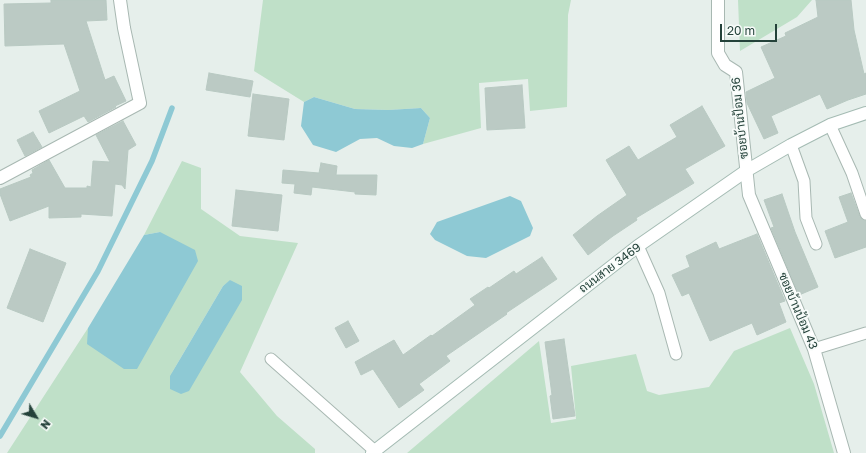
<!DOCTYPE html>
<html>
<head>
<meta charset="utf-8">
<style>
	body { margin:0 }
	#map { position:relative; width:866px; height:453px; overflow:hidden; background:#e6efeb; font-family:"Golos Text",sans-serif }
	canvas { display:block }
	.north { position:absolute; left:16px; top:397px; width:40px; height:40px; -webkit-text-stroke:3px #f7fbf9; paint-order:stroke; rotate:128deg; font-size:11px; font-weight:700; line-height:16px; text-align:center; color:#24423a }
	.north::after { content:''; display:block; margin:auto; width:14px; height:18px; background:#24423a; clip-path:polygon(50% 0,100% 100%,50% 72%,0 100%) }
	.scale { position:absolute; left:720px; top:24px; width:57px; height:18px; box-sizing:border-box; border:2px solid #24423a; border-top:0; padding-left:5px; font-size:12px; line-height:14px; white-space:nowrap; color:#24423a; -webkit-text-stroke:3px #f7fbf9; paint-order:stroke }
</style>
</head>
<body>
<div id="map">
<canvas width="866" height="453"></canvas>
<div class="north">N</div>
<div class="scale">20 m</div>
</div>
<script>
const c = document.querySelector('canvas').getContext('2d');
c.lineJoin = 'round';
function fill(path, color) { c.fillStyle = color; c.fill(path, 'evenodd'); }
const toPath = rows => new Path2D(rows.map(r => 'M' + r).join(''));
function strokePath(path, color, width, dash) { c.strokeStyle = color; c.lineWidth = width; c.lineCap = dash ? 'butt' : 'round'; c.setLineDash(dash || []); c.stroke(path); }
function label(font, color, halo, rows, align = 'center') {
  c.font = font + ' "Golos Text",Sarabun,sans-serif'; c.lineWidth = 3.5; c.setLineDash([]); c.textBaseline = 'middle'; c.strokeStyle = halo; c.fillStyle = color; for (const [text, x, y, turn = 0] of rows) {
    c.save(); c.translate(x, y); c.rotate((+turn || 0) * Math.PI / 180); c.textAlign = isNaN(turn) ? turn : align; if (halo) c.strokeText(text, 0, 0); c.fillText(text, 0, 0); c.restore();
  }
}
fill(toPath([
	[263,0,571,0,568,15,567,107,530,111,528,79,479,83,481,128,423,144,430,118,421,108,388,110,355,109,314,97,304,102,254,71],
	[738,0,812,0,797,17,740,51],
	[182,161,201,168,201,209,240,236,298,243,240,372,277,416,315,449,315,453,7,453,88,328,88,344,160,232,144,235],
	[231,280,170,376,223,286],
	[790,328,814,384,834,453,407,453,539,341,551,423,576,419,571,366,636,354,647,391,659,395,709,387,734,351]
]), '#bfe0c8');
fill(toPath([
	[314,97,355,109,388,110,421,108,430,118,423,144,412,148,394,146,377,138,360,139,336,152,313,145,301,126,304,102],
	[510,196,521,201,533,228,530,236,486,258,467,256,435,240,430,234,437,222],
	[160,232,195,250,198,261,137,369,124,369,87,344,88,328,144,235],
	[230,280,242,286,242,300,189,391,181,394,170,389,170,376,223,286]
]), '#8ec9d4');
strokePath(toPath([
	[0,436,98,271,152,161,172,108]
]), '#8ec9d4', 5.5);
const building = toPath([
	[51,0,106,0,107,20,86,21,105,80,114,76,126,101,115,106,116,107,88,122,84,116,49,133,39,111,80,91,64,44,5,46,4,4,51,3,51,0],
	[816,0,851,0,854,30,864,74,866,73,866,94,848,100,827,109,820,94,771,116,778,133,764,139,747,103,746,92,775,78,761,47,786,36,785,33,818,17,816,0],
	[209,73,253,81,250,97,206,90,209,73],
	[522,85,525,128,487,130,485,88,522,85],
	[253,94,289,99,284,140,248,136,253,94],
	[702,106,725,146,685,169,694,183,636,218,637,220,613,236,588,255,573,235,597,216,627,195,606,160,629,146,638,160,677,137,670,125,702,106],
	[123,121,136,145,128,150,125,189,122,185,115,184,112,216,81,214,81,217,49,218,49,206,10,221,0,194,0,189,31,177,30,175,33,173,32,170,49,160,65,188,87,188,87,186,91,187,93,161,110,162,96,135,123,121],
	[33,132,42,147,25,156,17,140,33,132],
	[321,163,337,166,336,175,377,175,376,195,355,194,355,192,312,187,311,195,294,193,295,184,282,183,283,170,319,173,321,163],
	[236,190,282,195,278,231,232,226,236,190],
	[851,193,860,217,862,219,866,221,866,247,835,258,825,231,848,222,839,197,851,193],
	[782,194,795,232,818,287,799,295,771,228,774,227,764,200,782,194],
	[757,234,785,301,779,303,786,322,757,335,752,323,710,341,689,293,682,296,672,275,690,267,686,256,716,242,719,249,757,234],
	[30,249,66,263,43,322,7,308,30,249],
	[542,257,557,279,506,313,507,314,446,356,450,361,419,384,424,390,399,408,373,369,361,375,355,362,394,340,403,355,431,335,432,336,475,305,470,299,488,287,489,288,514,271,516,274,542,257],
	[348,321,359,341,346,348,335,328,348,321],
	[564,339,575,416,553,419,550,396,552,395,545,342,564,339]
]);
fill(building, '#bbcac4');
strokePath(building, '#b8c9c2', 1);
const lane = toPath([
	[830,125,852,173,866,214],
	[791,145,804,181,806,218,816,244],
	[638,246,659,293,676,354],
	[814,349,866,333],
	[271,359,375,451]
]);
const street = toPath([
	[718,0,718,53,725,65,736,72,749,195,814,349,844,453],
	[0,178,140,103,124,28,120,0]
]);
const secondary = toPath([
	[372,453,606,271,638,246,746,171,791,145,830,125,866,113]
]);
strokePath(lane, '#a8b8b2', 13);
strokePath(street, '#a8b8b2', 14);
strokePath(secondary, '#a4bbb3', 14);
strokePath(lane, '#fff', 11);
strokePath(street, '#fff', 12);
strokePath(secondary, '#fff', 12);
label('12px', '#24423a', '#f7fbf9', [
	["ซอยบ้านป้อม 36",740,118,-96],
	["ถนนสาย 3469",610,268,-37],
	["ซอยบ้านป้อม 43",798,311,67]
]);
</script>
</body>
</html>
